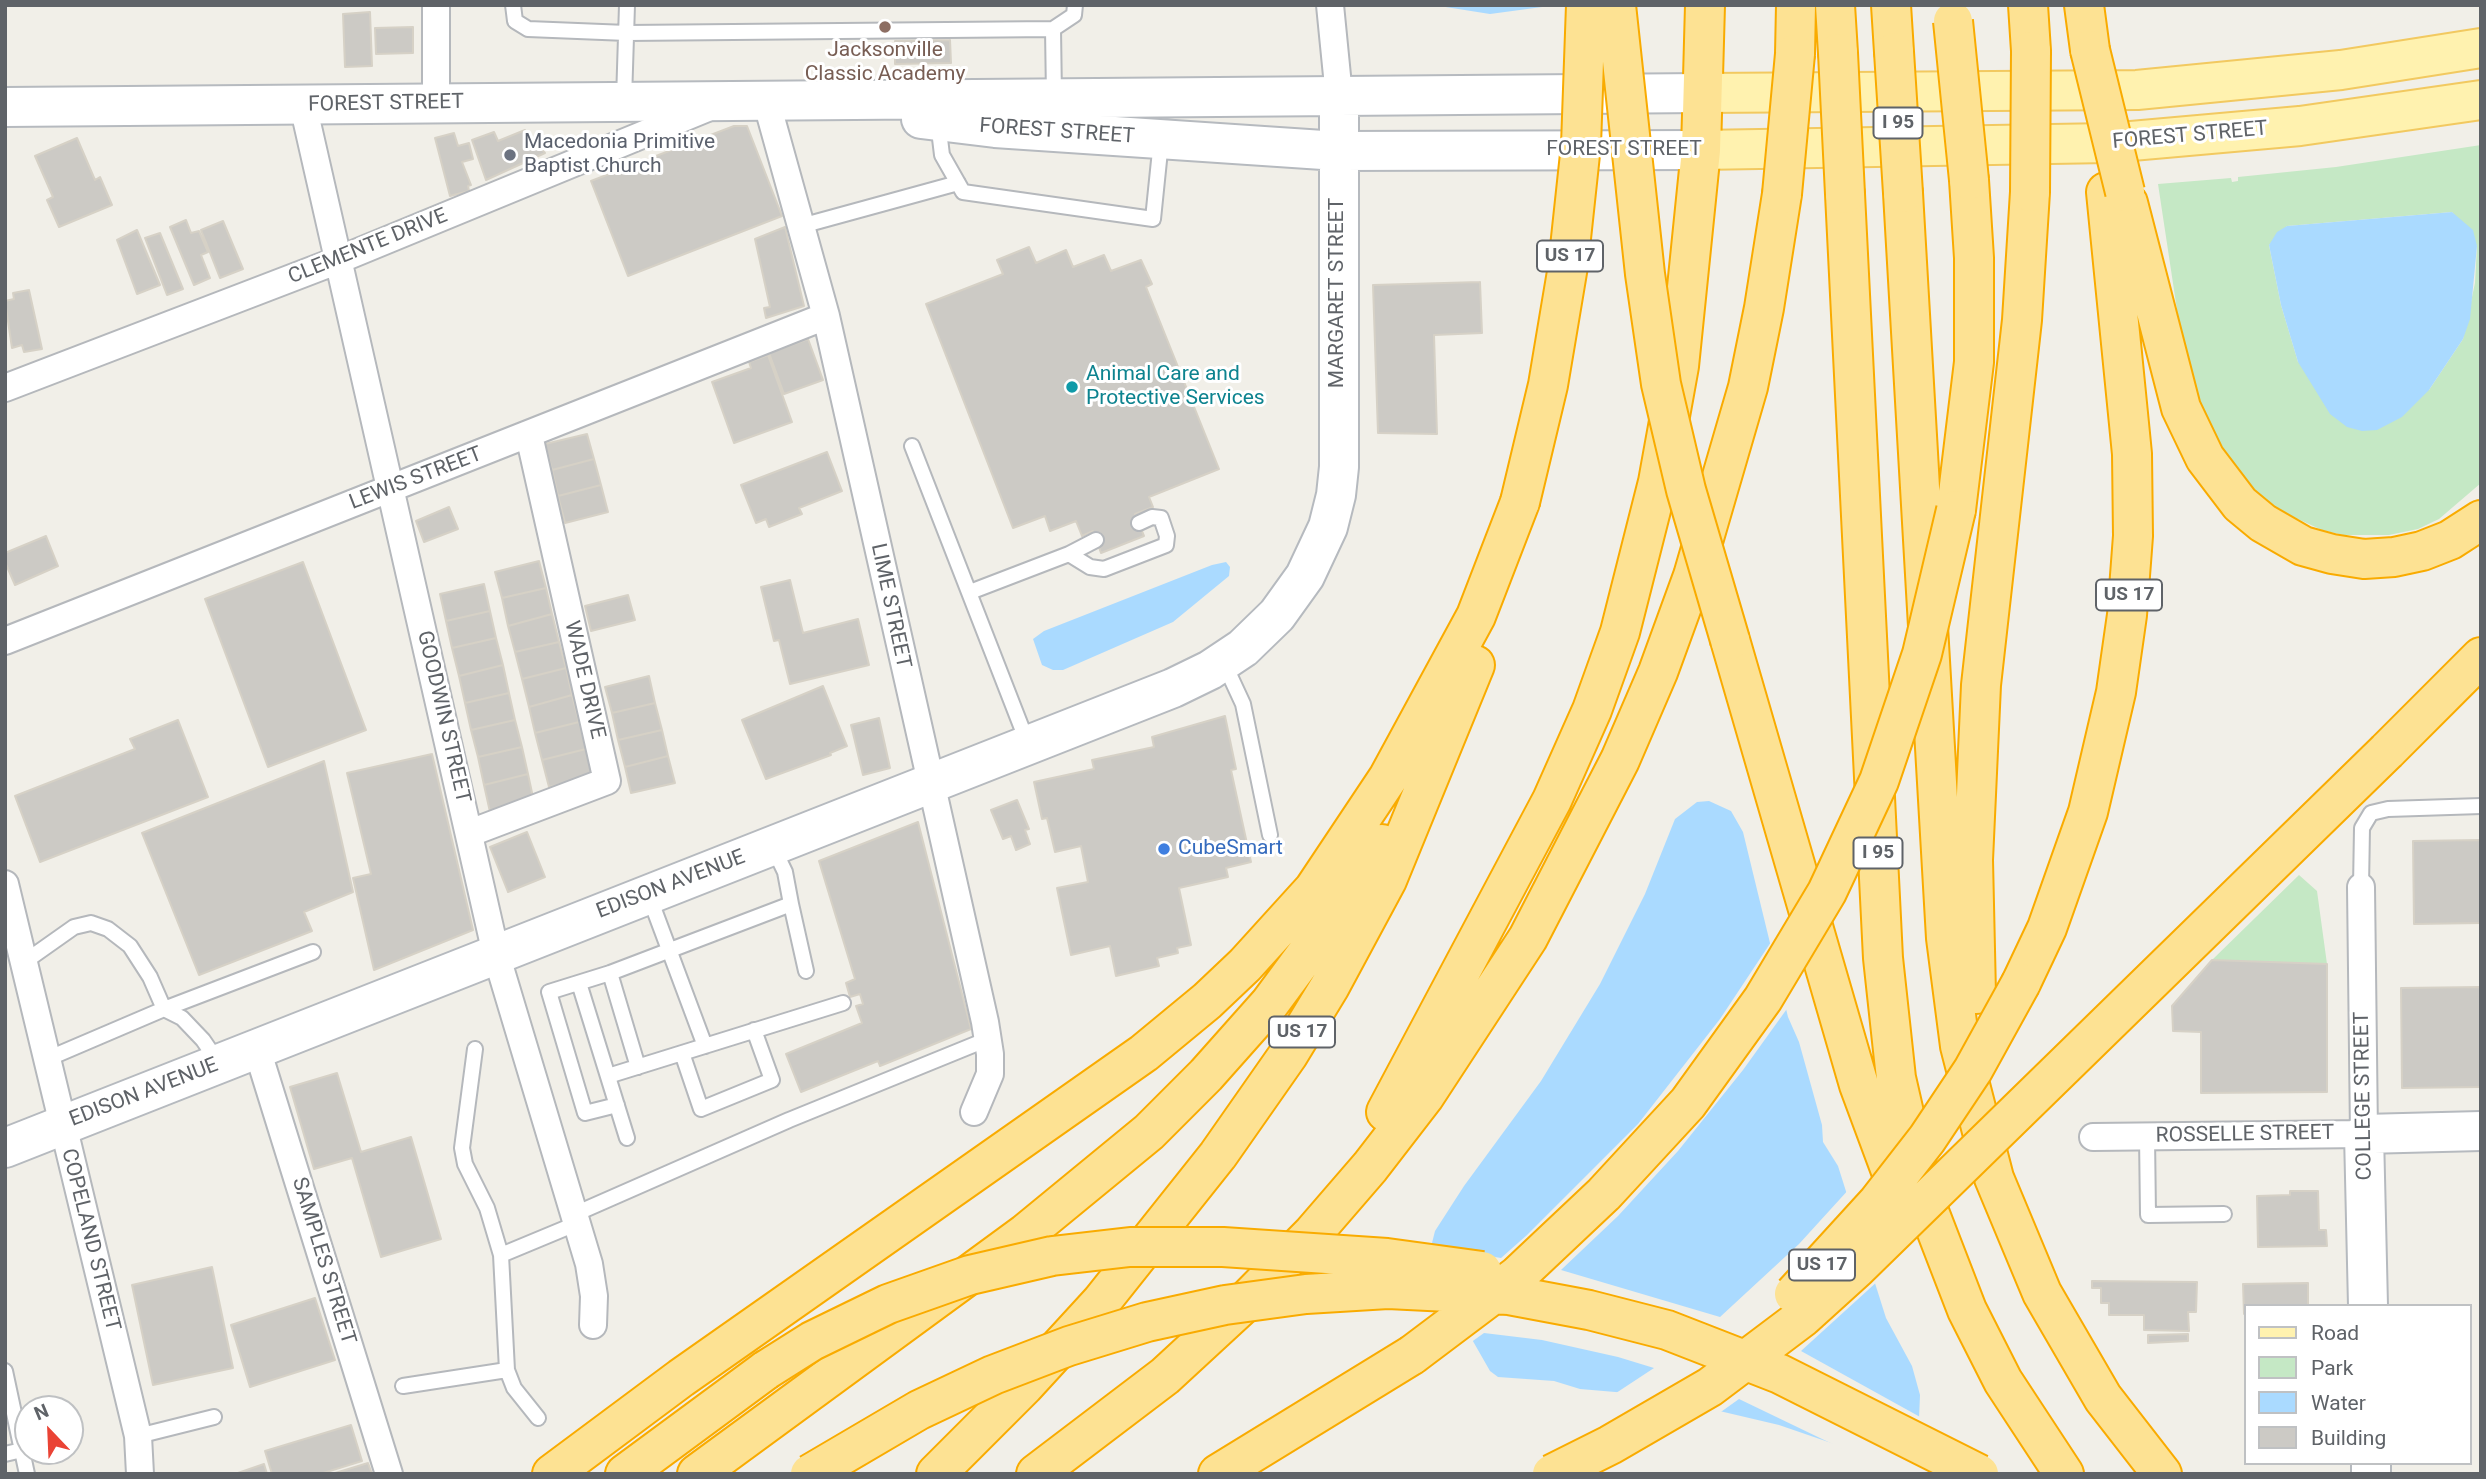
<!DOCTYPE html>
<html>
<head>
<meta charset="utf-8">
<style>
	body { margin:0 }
	#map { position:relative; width:2486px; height:1479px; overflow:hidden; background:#f1efe8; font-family:Roboto,sans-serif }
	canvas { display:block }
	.frame { position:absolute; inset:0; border:7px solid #5f6368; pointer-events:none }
	.legend { position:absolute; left:2244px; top:1304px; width:228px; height:161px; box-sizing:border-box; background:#fff; border:2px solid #bfc1c3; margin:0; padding:9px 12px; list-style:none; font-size:21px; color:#5f6368 }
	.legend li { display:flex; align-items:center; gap:14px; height:35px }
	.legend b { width:35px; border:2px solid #bfc1c3 }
	.north { position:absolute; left:14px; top:1395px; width:70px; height:70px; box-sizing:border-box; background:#fff; border:2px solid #bfc1c3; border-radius:50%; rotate:337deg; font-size:19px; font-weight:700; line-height:28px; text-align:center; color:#5f6368 }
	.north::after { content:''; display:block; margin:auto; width:24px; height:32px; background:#ea4335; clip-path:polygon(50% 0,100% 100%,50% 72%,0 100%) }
</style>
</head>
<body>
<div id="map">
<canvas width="2486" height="1479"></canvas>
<div class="frame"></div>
<ul class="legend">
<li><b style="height:9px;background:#fff2af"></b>Road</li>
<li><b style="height:19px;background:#c5e8c5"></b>Park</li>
<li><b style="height:19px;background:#aadaff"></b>Water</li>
<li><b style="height:19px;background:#cccac5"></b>Building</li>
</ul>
<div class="north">N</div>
</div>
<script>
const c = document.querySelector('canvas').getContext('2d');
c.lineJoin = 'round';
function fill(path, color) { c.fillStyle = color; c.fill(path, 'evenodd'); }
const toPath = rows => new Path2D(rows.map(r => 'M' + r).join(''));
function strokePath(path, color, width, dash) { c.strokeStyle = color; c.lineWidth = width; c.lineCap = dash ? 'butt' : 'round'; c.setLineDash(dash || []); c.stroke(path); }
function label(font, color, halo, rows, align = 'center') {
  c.font = font + ' Roboto,sans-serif'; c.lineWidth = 6; c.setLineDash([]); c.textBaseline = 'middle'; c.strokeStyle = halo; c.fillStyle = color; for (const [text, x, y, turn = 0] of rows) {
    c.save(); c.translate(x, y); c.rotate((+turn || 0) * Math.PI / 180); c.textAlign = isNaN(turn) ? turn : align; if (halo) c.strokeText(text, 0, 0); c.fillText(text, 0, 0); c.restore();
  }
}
fill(toPath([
	[2481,145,2481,483,2439,519,2418,529,2389,535,2343,535,2322,530,2289,515,2261,497,2238,475,2222,453,2197,402,2184,356,2158,184,2231,178,2232,182,2238,181,2238,177,2336,167],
	[2452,212,2477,246,2475,283,2463,339,2429,390,2298,362,2281,305,2269,245,2287,226],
	[2299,875,2317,891,2327,964,2212,960]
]), '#c5e8c5');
fill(toPath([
	[1433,5,1557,5,1490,14],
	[2452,212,2473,230,2477,246,2470,319,2463,339,2429,390,2402,417,2377,430,2362,431,2347,427,2330,414,2298,362,2281,305,2269,245,2277,232,2287,226],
	[1226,562,1230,567,1229,576,1173,622,1063,670,1053,670,1042,665,1033,639,1044,631,1212,565],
	[1709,801,1731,811,1743,832,1788,1017,1799,1042,1822,1125,1823,1142,1838,1166,1886,1318,1912,1366,1920,1395,1919,1419,1843,1447,1779,1425,1711,1409,1627,1393,1580,1389,1554,1381,1498,1377,1490,1371,1470,1336,1429,1255,1435,1231,1464,1186,1541,1081,1600,984,1645,894,1675,819,1697,802]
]), '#aadaff');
fill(toPath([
	[1773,939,1789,1006,1743,1070,1678,1151,1618,1216,1561,1270,1720,1317,1799,1244,1850,1188,1879,1280,1801,1351,1922,1418,1916,1432,1891,1448,1876,1453,1847,1451,1739,1399,1718,1414,1613,1395,1654,1368,1618,1357,1542,1340,1484,1333,1470,1343,1448,1316,1426,1246,1501,1258,1527,1235,1638,1124,1720,1019]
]), '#f1efe8');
const building = toPath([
	[370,12,372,66,345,67,343,14,370,12],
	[413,27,413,53,376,54,375,28,413,27],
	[950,40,951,63,895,64,895,41,950,40],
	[734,126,747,126,782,216,628,276,591,181,734,126],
	[525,130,532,148,539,146,545,153,486,180,472,140,494,132,498,141,525,130],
	[454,133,458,146,469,143,473,159,462,162,471,185,468,186,469,191,450,196,435,138,454,133],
	[77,138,95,180,100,177,112,205,59,227,47,200,53,197,35,156,77,138],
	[186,220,191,233,199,231,208,252,201,255,210,278,194,285,170,227,186,220],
	[223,221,243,269,220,278,201,230,223,221],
	[785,227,804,306,766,318,764,308,770,307,755,239,785,227],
	[137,230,160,285,137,294,117,240,137,230],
	[160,233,183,289,167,295,145,238,160,233],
	[1029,247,1036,263,1066,250,1073,267,1104,255,1111,271,1141,260,1152,284,1146,287,1219,469,1149,497,1153,507,1135,514,1144,536,1101,553,1093,531,1082,536,1076,521,1050,531,1045,516,1013,528,926,304,1003,274,997,260,1029,247],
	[1480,282,1482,333,1434,335,1437,434,1378,433,1373,285,1480,282],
	[29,290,42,349,24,352,22,345,12,348,5,301,14,299,13,293,29,290],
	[808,339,823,380,784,394,769,353,808,339],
	[768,355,792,422,734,443,712,382,751,368,749,362,768,355],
	[587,434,594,459,552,470,545,444,587,434],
	[827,452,842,491,799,508,802,514,769,527,766,519,756,523,741,485,827,452],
	[594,459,601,485,558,496,552,470,594,459],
	[601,485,608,512,565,523,558,496,601,485],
	[449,507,458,529,424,542,416,521,449,507],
	[46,536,58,566,15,585,5,562,5,553,46,536],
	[539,561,546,588,502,598,495,572,539,561],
	[303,562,366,730,268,767,205,599,303,562],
	[790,580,803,633,858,619,869,665,790,684,779,640,774,641,761,587,790,580],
	[484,584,490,611,446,621,440,594,484,584],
	[546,588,552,614,508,626,502,598,546,588],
	[628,595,635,620,591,631,585,606,628,595],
	[490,611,496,638,452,648,446,621,490,611],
	[552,614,559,642,515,652,508,626,552,614],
	[496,638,503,665,459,676,452,648,496,638],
	[559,642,566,668,522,679,515,652,559,642],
	[503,665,509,693,465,703,459,676,503,665],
	[566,668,572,695,529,707,522,679,566,668],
	[649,676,655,703,612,713,605,687,649,676],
	[823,686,847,746,830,753,831,755,766,779,742,720,823,686],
	[509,693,515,720,471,730,465,703,509,693],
	[572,695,579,722,535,733,529,707,572,695],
	[655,703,662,730,618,740,612,713,655,703],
	[1225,716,1236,769,1231,770,1251,862,1226,868,1228,877,1179,888,1191,945,1177,948,1178,953,1157,958,1159,966,1116,976,1110,946,1071,955,1057,888,1088,882,1081,846,1055,852,1047,818,1042,819,1034,782,1094,769,1092,760,1154,747,1152,737,1225,716],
	[879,718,890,768,863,775,851,725,879,718],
	[178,720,208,797,40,862,15,796,135,749,130,739,178,720],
	[515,720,522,747,478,757,471,730,515,720],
	[579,722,586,749,542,760,535,733,579,722],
	[662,730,668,756,625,767,618,740,662,730],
	[522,747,528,774,484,785,478,757,522,747],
	[586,749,592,776,549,787,542,760,586,749],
	[432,754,473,930,374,970,353,878,371,874,347,773,432,754],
	[668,756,675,783,631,793,625,767,668,756],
	[324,761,353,892,304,912,312,931,199,975,142,833,324,761],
	[528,774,534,802,490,812,484,785,528,774],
	[1017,800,1029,829,1025,830,1030,844,1016,850,1011,836,1003,839,991,810,1017,800],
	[918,822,971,1029,880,1066,878,1061,801,1092,786,1054,862,1023,856,1006,863,1004,860,994,850,997,846,983,855,979,819,861,918,822],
	[527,832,545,877,508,892,490,847,527,832],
	[2481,840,2481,923,2414,924,2413,841,2481,840],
	[2212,960,2327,964,2327,1092,2201,1093,2201,1032,2173,1031,2172,1006,2212,960],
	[2481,987,2481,1087,2402,1088,2401,988,2481,987],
	[337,1073,361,1152,411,1137,441,1239,381,1257,352,1158,314,1169,290,1087,337,1073],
	[2290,1191,2318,1191,2319,1230,2326,1230,2327,1246,2258,1247,2257,1196,2290,1195,2290,1191],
	[212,1267,233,1368,153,1385,132,1285,212,1267],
	[2092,1281,2197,1282,2196,1312,2188,1312,2189,1331,2144,1330,2144,1315,2109,1315,2109,1303,2101,1303,2101,1288,2092,1288,2092,1281],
	[2308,1283,2308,1306,2246,1306,2244,1314,2243,1284,2308,1283],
	[315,1298,335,1360,250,1387,231,1325,315,1298],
	[2188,1334,2188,1341,2148,1343,2148,1335,2188,1334],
	[351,1425,362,1461,320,1474,272,1474,265,1451,351,1425],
	[368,1463,372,1474,332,1474,368,1463],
	[264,1464,267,1474,235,1474,264,1464]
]);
fill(building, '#cccac5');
strokePath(building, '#d6d1c6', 2);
const lane = toPath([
	[513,5,515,21,528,29,627,33,1053,29,1074,15,1075,5],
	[1053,29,1054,97],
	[624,100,627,5],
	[938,122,942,155,963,192,1153,219,1161,141],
	[801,226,958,183],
	[912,446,1028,744],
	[1069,554,1096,540],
	[970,592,1069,554,1090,567,1104,569,1166,545,1167,536,1161,518,1152,517,1139,523],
	[1224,663,1243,704,1270,835],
	[2361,887,2362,828,2371,813,2388,809,2481,806],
	[649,896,705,1046],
	[791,904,806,971],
	[23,963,74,927,91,923,108,929,130,946,150,977,164,1009,182,1018,203,1040,218,1062],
	[610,973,638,1067],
	[579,983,627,1138],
	[475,1049,462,1148,465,1164,487,1208,501,1255,507,1370,514,1388,538,1418],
	[682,1053,701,1109,772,1080,754,1030],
	[47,1059,164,1009,313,952],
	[608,1076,843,1003],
	[617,1105,585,1113,549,992,610,973,791,904,785,872,773,847],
	[2147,1136,2148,1215,2224,1214],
	[575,1214,789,1120,988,1039],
	[501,1255,578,1223],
	[5,1371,27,1474],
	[403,1386,507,1370],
	[138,1436,214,1417],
	[5,1454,22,1450]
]);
const street = toPath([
	[436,5,436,103],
	[1330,5,1339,96],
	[766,100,826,316,985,1022,990,1054,990,1074,974,1112],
	[303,105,496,954,589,1264,594,1296,593,1325],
	[5,388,336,261,710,107],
	[5,641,826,316],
	[470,833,607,781,529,435],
	[5,884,138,1436,140,1474],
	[257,1049,389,1474],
	[2093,1137,2364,1134,2361,887]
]);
const secondary = toPath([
	[5,107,1703,93],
	[921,119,995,128,1338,151,1701,150],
	[5,1148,1173,688,1210,670,1243,648,1277,615,1305,576,1328,527,1336,495,1339,467,1339,96],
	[2368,1306,2364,1134,2481,1131],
	[2371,1463,2371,1474]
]);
const primary = toPath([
	[1703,93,2137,90,2341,70,2481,48],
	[1701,150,2109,143,2300,126,2481,100]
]);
const highway = toPath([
	[1835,5,1838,53],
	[1891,5,1894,52],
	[2028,5,2031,51],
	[2084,5,2090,50],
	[1795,54,1796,5],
	[1903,193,1946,938,1960,1046,1994,1178,2042,1293,2103,1398,2162,1474],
	[1845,194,1883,958,1896,1078,1923,1196,1967,1310,2003,1381,2064,1474],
	[2128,203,2181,408,2205,458,2240,504,2263,523,2303,546,2332,554,2364,559,2394,557,2422,551,2450,540,2481,520],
	[1956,510,1974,362,1974,258,1969,180],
	[1730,640,1859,1085,1905,1209],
	[2387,751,2481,657],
	[2021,983,2047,928,2088,812,2116,692,2127,615,2133,536,2132,454,2106,192],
	[1976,994,1973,860,1981,685,2022,320,2030,192],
	[1386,1112,1552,800,1592,710,1620,632,1658,482,1679,366,1701,150,1705,5],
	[552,1474,681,1378,1144,1053,1207,1001,1245,965,1314,889,1388,778,1476,616,1520,502],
	[625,1474,766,1370],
	[697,1474,1026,1233,1149,1132,1206,1075,1270,1003,1318,938,1382,844],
	[936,1474,1024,1386,1101,1302,1218,1155,1288,1055,1330,986,1387,880,1475,665],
	[1036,1474,1165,1376,1242,1305,1313,1233,1370,1167,1424,1097,1528,938,1620,760,1658,672,1693,576,1748,387,1764,308,1782,194],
	[1218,1474,1412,1355]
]);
strokePath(lane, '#b5b8bc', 18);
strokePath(street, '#b5b8bc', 30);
strokePath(secondary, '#b6babf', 42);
strokePath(primary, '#f2c960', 42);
strokePath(highway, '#f9ab00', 42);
strokePath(lane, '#fff', 14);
strokePath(street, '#fff', 26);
strokePath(secondary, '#fff', 38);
strokePath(primary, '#fff2af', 38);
strokePath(highway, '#fde293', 38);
const highwayBridge = toPath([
	[1616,5,1645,274,1661,384,1686,490,1730,640],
	[1953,21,1969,180],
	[2090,50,2125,192],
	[1894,52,1903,193],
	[1838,53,1845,194],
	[2030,192,2031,51],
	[1782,194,1795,54],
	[1520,502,1548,385,1568,266,1581,145,1586,5],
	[1794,1294,1878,1202,1927,1139,1973,1070,2021,983],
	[1412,1355,1517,1276,1604,1194,1688,1103,1763,999,1827,892,1879,781,1922,654,1956,510],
	[766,1370,812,1341,888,1304,970,1275,1052,1256,1130,1247,1223,1247,1387,1258,1482,1271],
	[810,1474,919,1410,993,1375,1069,1346,1147,1322,1225,1305,1306,1294,1388,1289,1509,1295,1589,1310,1667,1330,1780,1374,1979,1474],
	[1552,1474,1610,1445,1710,1387,1803,1317,1856,1269,2387,751]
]);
strokePath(highwayBridge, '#f9ab00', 42, []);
strokePath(highwayBridge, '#fde293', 38);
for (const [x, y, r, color] of [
	[885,27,7,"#8d6e63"],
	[510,155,7,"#6b7280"],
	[1072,387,7,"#0f9aa8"],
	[1164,849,7,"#3f7fe0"]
]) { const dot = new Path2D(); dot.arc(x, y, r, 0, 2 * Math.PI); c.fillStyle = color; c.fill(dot); strokePath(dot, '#fff', 2.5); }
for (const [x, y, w] of [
	[1898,123,49],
	[1570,256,66],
	[2129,595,66],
	[1878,853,49],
	[1302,1032,66],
	[1822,1265,66]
]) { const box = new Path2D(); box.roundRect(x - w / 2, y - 15.5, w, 31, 5); c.fillStyle = '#fff'; c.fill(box); strokePath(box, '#5f6368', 2); }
label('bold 19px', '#5f6368', null, [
	["I 95",1898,123],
	["US 17",1570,256],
	["US 17",2129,595],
	["I 95",1878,853],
	["US 17",1302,1032],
	["US 17",1822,1265]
]);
label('21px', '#785e54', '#fff', [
	["Jacksonville",885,51],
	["Classic Academy",885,75]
]);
label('21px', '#5f6368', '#fff', [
	["FOREST STREET",386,104,-1],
	["FOREST STREET",1057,132,4],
	["FOREST STREET",2190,136,-5],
	["FOREST STREET",1624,150],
	["CLEMENTE DRIVE",368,247,-22],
	["MARGARET STREET",1338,293,-90],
	["LEWIS STREET",416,479,-21],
	["LIME STREET",890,606,78],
	["WADE DRIVE",584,680,77],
	["GOODWIN STREET",443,717,77],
	["EDISON AVENUE",671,885,-21],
	["EDISON AVENUE",144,1093,-21],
	["COLLEGE STREET",2364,1096,-91],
	["ROSSELLE STREET",2245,1135,-1],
	["COPELAND STREET",90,1240,76],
	["SAMPLES STREET",323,1261,73]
]);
label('21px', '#5b616d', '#fff', [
	["Macedonia Primitive",524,143],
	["Baptist Church",524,167]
], 'left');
label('21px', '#0d838f', '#fff', [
	["Animal Care and",1086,375],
	["Protective Services",1086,399]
], 'left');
label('21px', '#366cbe', '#fff', [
	["CubeSmart",1178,849]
], 'left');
</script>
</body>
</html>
